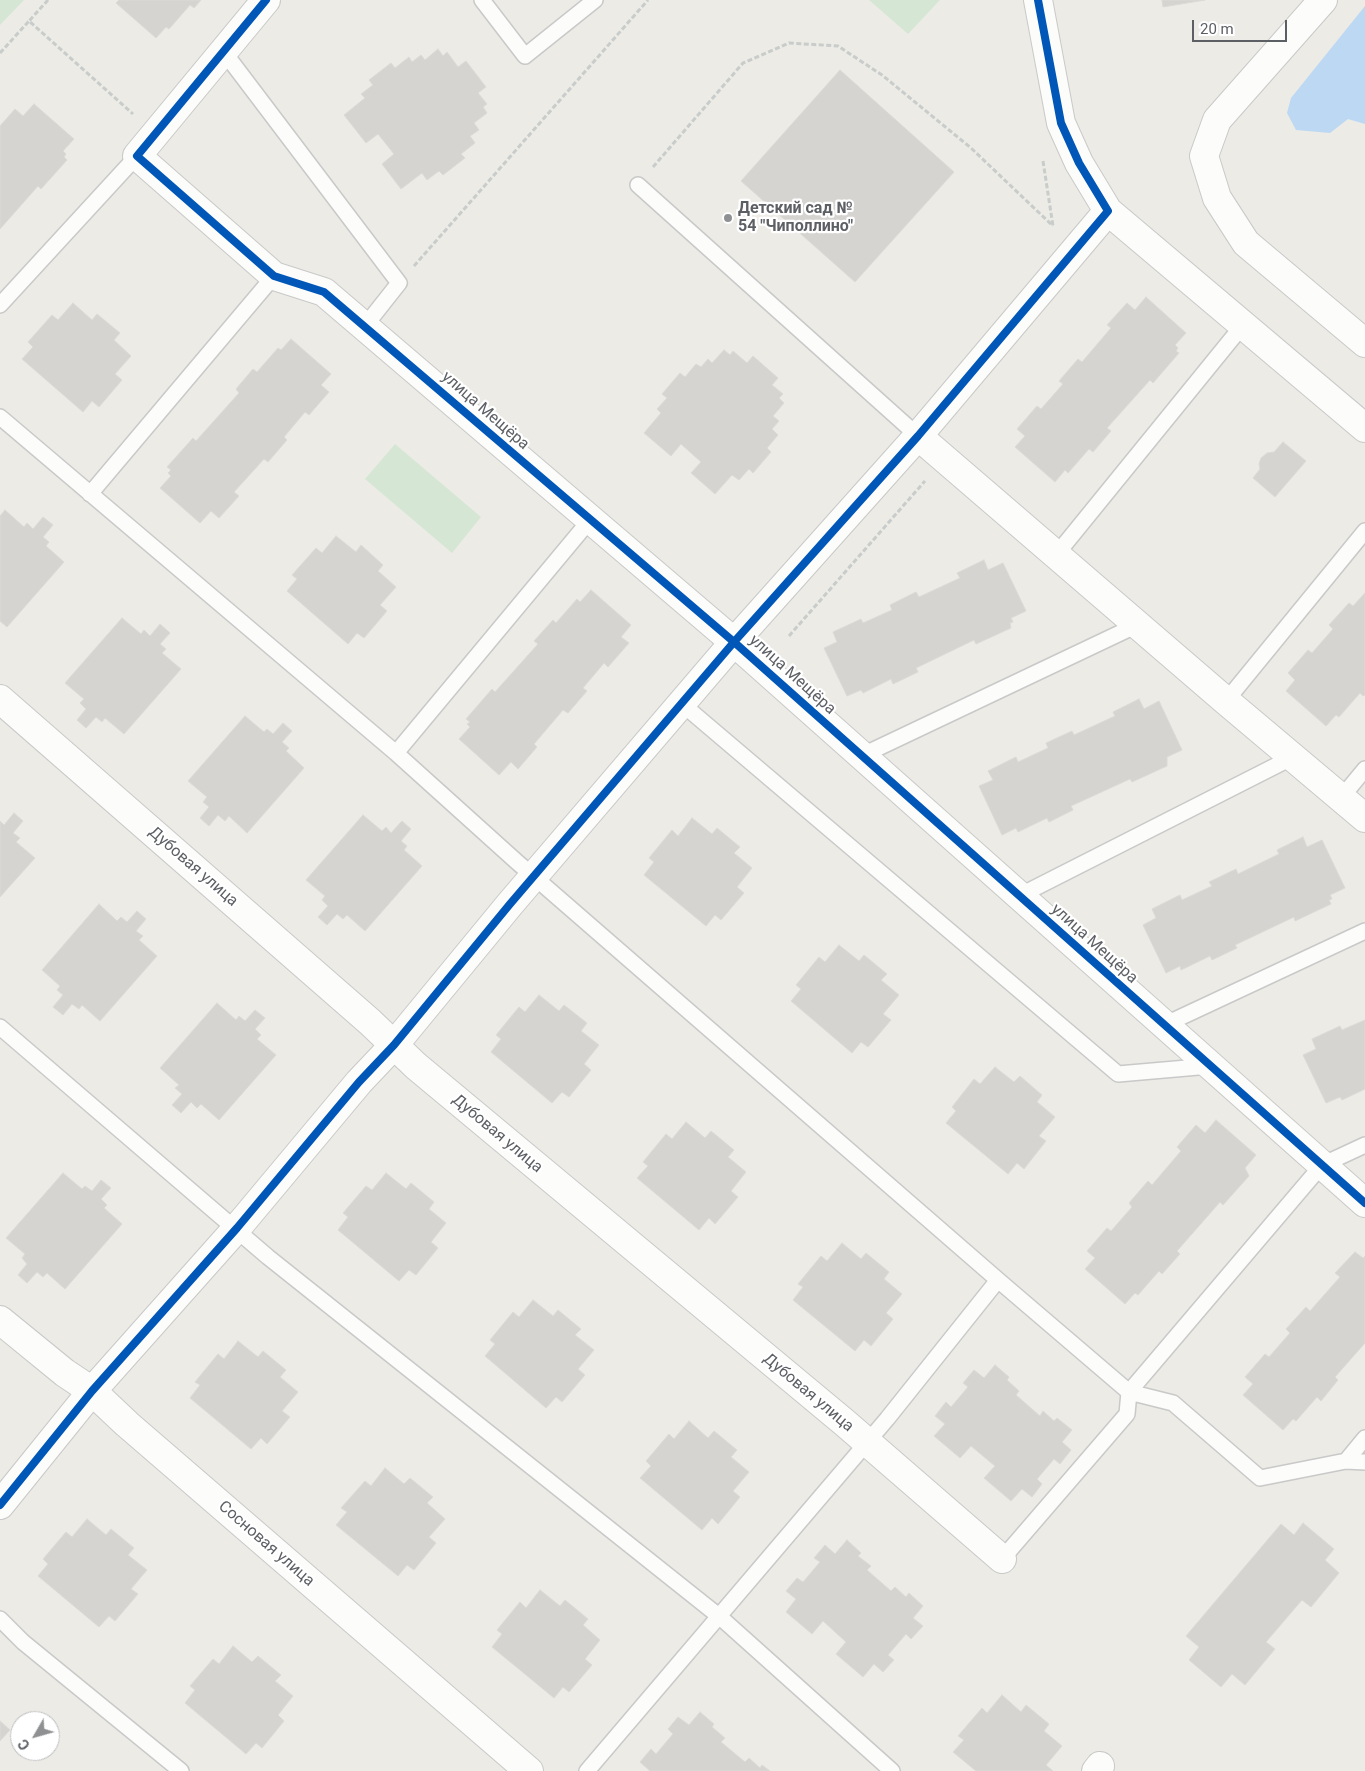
<!DOCTYPE html>
<html>
<head>
<meta charset="utf-8">
<style>
	body { margin:0 }
	#map { position:relative; width:1365px; height:1771px; overflow:hidden; background:#ecebe6; font-family:Roboto,sans-serif }
	canvas { display:block }
	.north { position:absolute; left:10px; top:1711px; width:50px; height:50px; box-sizing:border-box; background:#fff; border:1px solid #bebfc1; border-radius:50%; rotate:232deg; font-size:14px; font-weight:700; line-height:20px; text-align:center; color:#5c5f64 }
	.north::after { content:''; display:block; margin:auto; width:18px; height:22px; background:#8e9092; clip-path:polygon(50% 0,100% 100%,50% 72%,0 100%) }
	.scale { position:absolute; left:1192px; top:20px; width:95px; height:22px; box-sizing:border-box; border:2px solid #5c5f64; border-top:0; padding-left:6px; font-size:15px; line-height:18px; white-space:nowrap; color:#5c5f64; -webkit-text-stroke:4px #fff; paint-order:stroke }
</style>
</head>
<body>
<div id="map">
<canvas width="1365" height="1771"></canvas>
<div class="north">С</div>
<div class="scale">20 m</div>
</div>
<script>
const c = document.querySelector('canvas').getContext('2d');
c.lineJoin = 'round';
function fill(path, color) { c.fillStyle = color; c.fill(path, 'evenodd'); }
const toPath = rows => new Path2D(rows.map(r => 'M' + r).join(''));
function strokePath(path, color, width, dash) { c.strokeStyle = color; c.lineWidth = width; c.lineCap = dash ? 'butt' : 'round'; c.setLineDash(dash || []); c.stroke(path); }
function label(font, color, halo, rows, align = 'center') {
  c.font = font + ' Roboto,sans-serif'; c.lineWidth = 4.5; c.setLineDash([]); c.textBaseline = 'middle'; c.strokeStyle = halo; c.fillStyle = color; for (const [text, x, y, turn = 0] of rows) {
    c.save(); c.translate(x, y); c.rotate((+turn || 0) * Math.PI / 180); c.textAlign = isNaN(turn) ? turn : align; if (halo) c.strokeText(text, 0, 0); c.fillText(text, 0, 0); c.restore();
  }
}
fill(toPath([
	[0,0,24,0,0,25],
	[869,0,940,0,908,34],
	[395,444,481,517,452,553,365,479]
]), '#d5e7d4');
fill(toPath([
	[1365,6,1365,124,1348,119,1330,133,1296,130,1287,113,1291,98]
]), '#bcd8f3');
const building = toPath([
	[119,0,201,0,194,8,190,5,169,29,166,27,156,38,116,3,119,0],
	[1162,0,1205,0,1163,7,1162,0],
	[438,49,443,56,447,52,458,67,466,61,486,87,478,93,487,104,483,107,487,113,474,123,479,130,470,136,475,143,461,154,465,158,443,175,439,171,427,180,422,173,401,189,382,164,394,154,378,134,366,143,344,115,365,98,361,94,373,85,369,80,391,63,395,68,409,57,412,62,421,55,425,60,438,49],
	[840,70,954,172,855,282,741,181,840,70],
	[34,104,74,139,63,151,66,154,64,157,67,160,41,189,38,186,0,229,0,126,15,109,23,116,34,104],
	[1146,297,1186,333,1175,345,1178,348,1176,351,1179,353,1153,383,1150,380,1107,428,1111,431,1093,452,1089,449,1068,473,1065,470,1055,482,1015,447,1025,436,1017,429,1037,406,1041,409,1063,384,1059,381,1078,359,1082,362,1111,328,1107,325,1127,303,1135,310,1146,297],
	[73,303,92,320,97,314,120,333,114,340,131,356,115,374,122,380,99,407,92,401,83,412,22,359,33,347,28,342,52,315,58,320,73,303],
	[291,339,331,374,321,385,329,392,309,415,305,412,284,437,287,440,268,462,264,459,234,492,239,496,219,518,211,511,200,523,160,488,171,476,168,473,171,470,167,467,193,438,196,441,239,393,236,389,253,369,257,372,278,348,281,350,291,339],
	[724,350,730,355,733,351,747,363,753,356,778,378,772,385,783,394,779,398,784,403,773,416,779,421,772,429,778,435,767,448,771,452,753,473,749,469,739,480,732,475,715,494,691,473,701,462,681,444,671,456,644,433,661,413,657,409,667,398,662,394,680,373,685,377,696,364,701,367,708,359,712,363,724,350],
	[1283,442,1306,461,1275,497,1253,478,1260,469,1259,464,1261,458,1267,453,1274,452,1283,442],
	[5,510,24,527,27,523,33,529,43,517,53,525,43,537,49,542,46,546,64,562,7,627,0,621,0,516,5,510],
	[336,536,356,552,361,545,383,565,378,571,396,587,380,605,387,611,364,638,357,633,348,644,287,591,297,579,292,575,316,548,322,553,336,536],
	[984,560,988,570,1003,563,1026,611,1011,618,1013,622,1010,623,1011,628,976,644,974,640,916,668,918,672,893,684,891,679,863,693,861,690,847,696,824,648,837,642,833,632,861,619,863,623,892,610,890,605,916,592,919,597,960,578,957,573,984,560],
	[591,590,631,625,621,637,629,643,608,667,604,663,583,688,587,691,568,713,563,710,534,744,537,747,518,769,511,762,499,775,459,739,470,727,467,724,470,722,466,719,492,689,495,692,538,644,534,641,553,620,556,623,577,599,580,602,591,590],
	[1365,593,1365,695,1363,696,1360,693,1339,717,1336,715,1326,726,1286,691,1295,680,1288,673,1308,650,1312,653,1333,629,1329,625,1349,603,1353,606,1365,593],
	[122,618,141,634,144,630,150,636,160,624,170,633,160,644,166,649,162,653,181,669,124,734,105,718,102,722,96,717,86,728,77,720,86,709,80,703,84,699,65,683,122,618],
	[1139,699,1144,709,1159,701,1182,750,1167,757,1167,766,1132,782,1130,779,1071,806,1073,810,1049,822,1047,818,1018,832,1016,828,1002,835,979,786,993,780,988,771,1016,757,1018,762,1048,748,1046,743,1072,731,1074,735,1115,716,1113,712,1139,699],
	[245,716,264,732,267,729,273,734,283,723,292,731,282,742,289,748,286,751,304,768,247,833,229,816,225,821,218,815,209,826,200,818,209,807,203,802,207,797,188,781,245,716],
	[14,813,23,821,13,833,20,838,16,842,35,858,0,897,0,821,4,825,14,813],
	[363,815,382,831,386,827,391,833,402,821,411,829,401,841,407,846,404,850,422,866,365,931,347,915,343,919,337,914,327,925,318,917,328,906,322,900,325,896,306,880,363,815],
	[692,818,712,834,717,828,740,847,734,853,752,868,737,887,744,893,721,920,715,915,706,926,644,875,654,862,649,858,672,830,678,836,692,818],
	[1303,837,1307,847,1322,840,1345,888,1330,895,1332,899,1329,900,1331,904,1295,921,1294,917,1235,945,1237,948,1212,960,1210,956,1181,970,1180,966,1166,973,1143,925,1156,918,1152,909,1180,895,1182,900,1212,886,1209,882,1236,869,1238,874,1279,854,1277,850,1303,837],
	[99,904,117,921,121,917,127,922,137,911,146,919,136,931,143,936,139,940,157,956,100,1021,82,1005,79,1009,72,1004,63,1015,53,1007,63,995,57,990,60,986,42,970,99,904],
	[839,945,859,961,864,955,887,974,881,980,899,995,883,1014,891,1020,868,1047,861,1042,852,1053,791,1001,801,989,796,985,819,957,825,962,839,945],
	[539,995,559,1011,564,1005,587,1023,581,1031,599,1045,584,1064,591,1070,569,1097,562,1092,552,1103,491,1052,501,1039,496,1035,519,1007,525,1012,539,995],
	[217,1003,236,1020,239,1016,245,1021,255,1010,265,1018,255,1029,261,1035,257,1039,276,1055,219,1120,201,1104,197,1108,191,1102,181,1113,172,1105,182,1094,175,1088,179,1085,160,1068,217,1003],
	[1365,1020,1365,1089,1342,1100,1340,1097,1326,1103,1303,1055,1316,1049,1312,1039,1340,1026,1342,1030,1365,1020],
	[995,1067,1014,1082,1020,1076,1042,1095,1037,1102,1055,1117,1039,1136,1046,1141,1024,1169,1017,1163,1008,1174,946,1123,956,1111,952,1107,974,1079,980,1084,995,1067],
	[1216,1120,1256,1155,1245,1168,1249,1176,1223,1205,1220,1202,1177,1251,1180,1254,1162,1274,1159,1271,1138,1295,1135,1293,1125,1304,1085,1269,1095,1258,1087,1251,1107,1228,1111,1231,1132,1207,1129,1203,1148,1181,1152,1185,1181,1151,1177,1147,1196,1125,1205,1133,1216,1120],
	[686,1122,705,1138,711,1131,734,1150,728,1157,746,1172,731,1191,738,1197,715,1224,709,1218,699,1230,637,1178,648,1166,643,1162,666,1134,672,1139,686,1122],
	[63,1173,82,1189,85,1186,92,1191,101,1180,111,1188,101,1199,107,1205,104,1208,122,1224,65,1289,47,1273,43,1277,37,1272,27,1283,18,1275,27,1264,22,1258,25,1254,6,1238,63,1173],
	[386,1173,406,1189,411,1183,434,1202,429,1209,446,1223,431,1242,438,1248,416,1275,409,1270,399,1281,338,1230,348,1217,343,1213,366,1186,372,1190,386,1173],
	[842,1243,861,1259,866,1253,889,1272,884,1279,902,1294,886,1313,893,1319,871,1346,864,1340,855,1351,793,1300,803,1287,798,1284,821,1256,827,1261,842,1243],
	[1355,1252,1363,1258,1365,1256,1365,1343,1335,1377,1338,1380,1321,1401,1317,1397,1296,1421,1293,1419,1283,1430,1243,1395,1253,1384,1245,1377,1265,1354,1269,1357,1290,1333,1286,1329,1306,1307,1310,1311,1340,1277,1335,1273,1355,1252],
	[533,1300,553,1316,558,1310,581,1329,575,1335,594,1350,578,1369,585,1375,562,1402,556,1397,546,1408,485,1356,495,1344,490,1340,513,1312,519,1317,533,1300],
	[238,1341,258,1357,263,1351,286,1370,280,1377,298,1392,282,1411,290,1417,267,1444,261,1438,251,1449,190,1398,200,1385,195,1382,218,1354,224,1359,238,1341],
	[995,1365,1009,1377,1007,1380,1019,1391,1016,1395,1040,1416,1043,1411,1054,1421,1057,1418,1072,1430,1062,1442,1071,1450,1060,1464,1054,1459,1037,1479,1042,1484,1032,1497,1022,1489,1011,1501,984,1478,995,1466,971,1446,960,1458,934,1436,945,1424,935,1416,946,1402,951,1407,968,1387,963,1383,974,1370,984,1378,995,1365],
	[689,1421,708,1438,714,1431,737,1450,731,1457,749,1472,733,1491,740,1497,718,1524,712,1518,702,1530,640,1478,651,1466,646,1461,669,1434,674,1439,689,1421],
	[385,1468,404,1484,410,1478,433,1497,427,1503,445,1519,429,1537,436,1543,414,1570,407,1565,398,1576,336,1525,347,1512,341,1508,365,1481,371,1486,385,1468],
	[87,1519,106,1535,111,1529,134,1548,128,1555,147,1570,131,1589,138,1594,115,1621,109,1616,99,1627,38,1576,48,1564,43,1559,66,1532,72,1537,87,1519],
	[1303,1523,1334,1549,1325,1560,1339,1573,1311,1607,1302,1600,1266,1642,1275,1649,1245,1685,1232,1674,1221,1687,1189,1660,1199,1647,1186,1636,1281,1524,1294,1535,1303,1523],
	[847,1540,861,1553,858,1556,871,1566,867,1570,891,1591,895,1587,906,1597,909,1593,923,1606,913,1618,923,1626,911,1639,906,1634,888,1655,894,1660,883,1672,874,1664,863,1677,836,1654,846,1642,823,1621,812,1634,786,1612,796,1599,786,1591,797,1578,803,1582,820,1562,814,1558,825,1545,835,1554,847,1540],
	[540,1590,560,1606,565,1600,588,1619,583,1625,600,1640,585,1659,592,1665,569,1692,563,1687,554,1698,492,1647,502,1634,497,1630,520,1602,526,1608,540,1590],
	[233,1646,252,1662,258,1656,281,1675,275,1681,293,1696,278,1715,284,1721,262,1748,256,1743,246,1754,185,1703,195,1690,190,1686,213,1659,219,1664,233,1646],
	[1002,1695,1021,1712,1026,1705,1049,1724,1044,1731,1062,1746,1046,1765,1053,1771,976,1771,953,1752,964,1740,958,1736,982,1708,987,1713,1002,1695],
	[700,1712,714,1724,712,1727,725,1738,721,1742,745,1762,749,1758,760,1768,762,1765,770,1771,650,1771,640,1762,651,1749,656,1754,673,1734,668,1729,678,1717,689,1725,700,1712],
	[0,1721,10,1730,0,1741,0,1721]
]);
fill(building, '#d5d4d1');
strokePath(building, '#dbdad6', 1);
const lane = toPath([
	[482,0,525,56,595,0],
	[224,52,399,283,365,326],
	[638,185,918,436],
	[0,305,137,156],
	[0,417,396,753,517,862,998,1280,887,1419,587,1771],
	[90,494,274,276],
	[1056,555,1243,325],
	[1226,701,1365,531],
	[681,703,1118,1074,1210,1066],
	[396,753,590,520],
	[861,756,1137,625],
	[1341,798,1365,769],
	[1019,896,1293,757],
	[1164,1025,1365,931],
	[0,1027,268,1257,720,1617,892,1771],
	[998,1280,1129,1392,1322,1165,1365,1145],
	[1346,1461,1365,1462],
	[1002,1559,1127,1414,1129,1392,1173,1403,1260,1478,1346,1461,1365,1438],
	[0,1619,23,1642,181,1771]
]);
const street = toPath([
	[266,0,137,156,274,276,324,292,734,642,1365,1203],
	[1323,0,1217,120,1204,156,1217,198,1246,243,1365,343],
	[1108,211,1365,428],
	[918,436,1226,701,1365,818],
	[0,699,370,1022,416,1066,845,1423,1002,1559],
	[0,1320,65,1373,92,1391,127,1424,529,1771],
	[0,1505,92,1391,237,1228,359,1082,394,1045,510,904,734,642,918,436,1108,211,1079,163,1061,123,1038,0],
	[1096,1771,1100,1766]
]);
strokePath(lane, '#c8c9c8', 18);
strokePath(street, '#c8c9c8', 30);
strokePath(toPath([
	[48,0,29,21,133,114],
	[0,53,29,21],
	[1043,161,1053,226],
	[653,167,743,63,789,43,838,46,882,75,971,148,1053,226],
	[414,266,648,0],
	[789,636,925,481]
]), '#c8ccca', 3, [5, 2.5]);
strokePath(lane, '#fcfcfb', 15);
strokePath(street, '#fcfcfb', 28);
strokePath(toPath([
	[266,0,137,156,274,276,324,292,734,642,1365,1203],
	[0,1505,92,1391,237,1228,359,1082,394,1045,510,904,734,642,918,436,1108,211,1079,163,1061,123,1038,0]
]), '#0057b8', 8);
for (const [x, y, r, color] of [
	[728,218,5,"#8e9092"]
]) { const dot = new Path2D(); dot.arc(x, y, r, 0, 2 * Math.PI); c.fillStyle = color; c.fill(dot); strokePath(dot, '#fff', 2); }
label('bold 16px', '#5c5f64', '#fff', [
	["Детский сад №",738,209],
	["54 \"Чиполлино\"",738,227]
], 'left');
label('16px', '#5c5f64', '#fff', [
	["улица Мещёра",485,411,41],
	["улица Мещёра",792,675,42],
	["Дубовая улица",193,867,41],
	["улица Мещёра",1094,944,42],
	["Дубовая улица",497,1134,40],
	["Дубовая улица",808,1393,40],
	["Сосновая улица",266,1544,41]
]);
</script>
</body>
</html>
